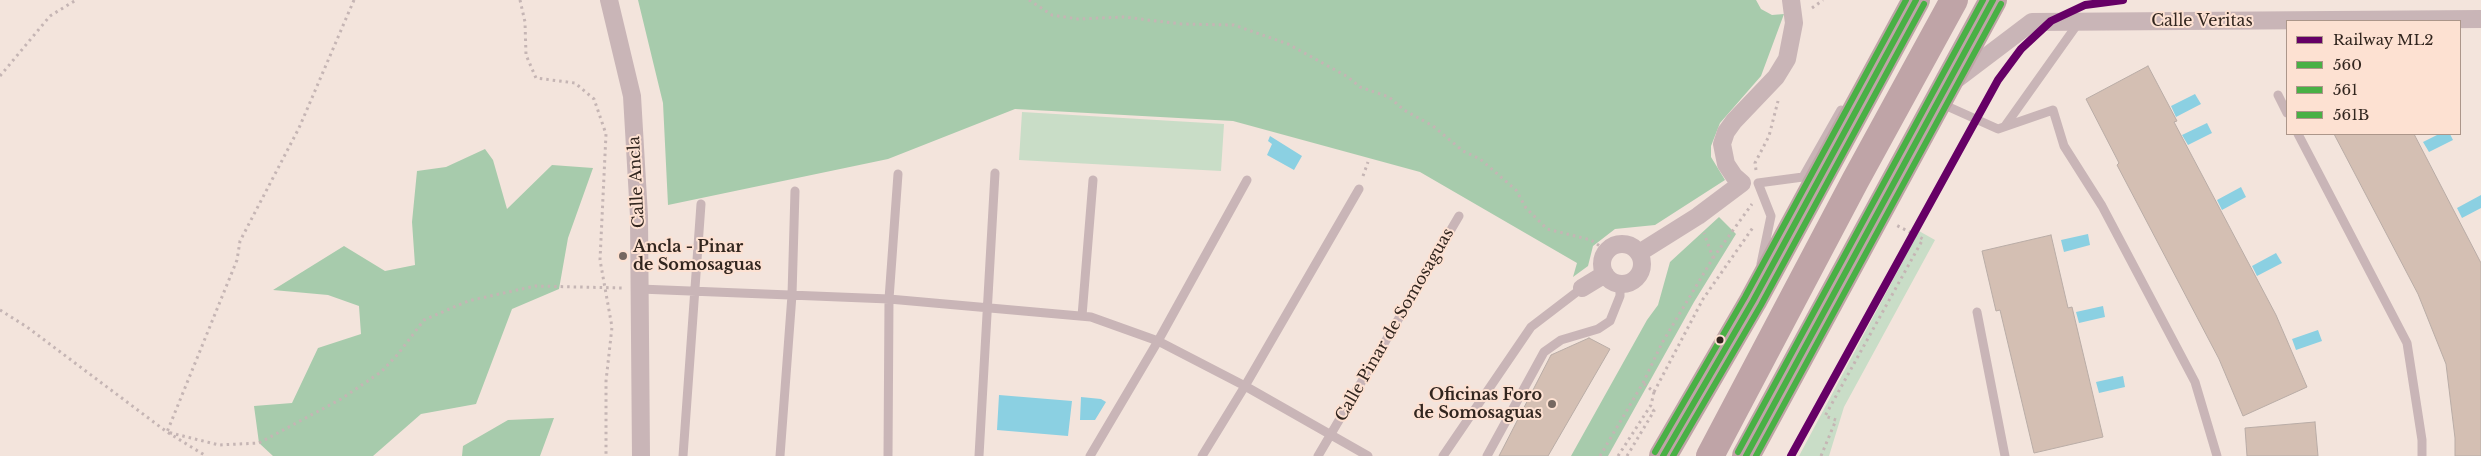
<!DOCTYPE html>
<html>
<head>
<meta charset="utf-8">
<style>
	body { margin:0 }
	#map { position:relative; width:2481px; height:456px; overflow:hidden; background:#f3e4dc; font-family:"Libre Baskerville",serif }
	canvas { display:block }
	.legend { position:absolute; left:2286px; top:20px; width:175px; height:115px; box-sizing:border-box; background:#fde1d2; border:1px solid #ac968a; margin:0; padding:6px 9px; list-style:none; font-size:15px; color:#32261f }
	.legend li { display:flex; align-items:center; gap:10px; height:25px }
	.legend b { width:25px; border:1px solid #ac968a }
</style>
</head>
<body>
<div id="map">
<canvas width="2481" height="456"></canvas>
<ul class="legend">
<li><b style="height:6px;background:#606"></b>Railway ML2</li>
<li><b style="height:6px;background:#49b045"></b>560</li>
<li><b style="height:6px;background:#49b045"></b>561</li>
<li><b style="height:6px;background:#49b045"></b>561B</li>
</ul>
</div>
<script>
const c = document.querySelector('canvas').getContext('2d');
c.lineJoin = 'round';
function fill(path, color) { c.fillStyle = color; c.fill(path, 'evenodd'); }
const toPath = rows => new Path2D(rows.map(r => 'M' + r).join(''));
function strokePath(path, color, width, dash) { c.strokeStyle = color; c.lineWidth = width; c.lineCap = dash ? 'butt' : 'round'; c.setLineDash(dash || []); c.stroke(path); }
function label(font, color, halo, rows, align = 'center') {
  c.font = font + ' "Libre Baskerville",serif'; c.lineWidth = 4; c.setLineDash([]); c.textBaseline = 'middle'; c.strokeStyle = halo; c.fillStyle = color; for (const [text, x, y, turn = 0] of rows) {
    c.save(); c.translate(x, y); c.rotate((+turn || 0) * Math.PI / 180); c.textAlign = isNaN(turn) ? turn : align; if (halo) c.strokeText(text, 0, 0); c.fillText(text, 0, 0); c.restore();
  }
}
fill(toPath([
	[1022,112,1224,124,1221,171,1019,160],
	[1919,231,1935,240,1844,407,1829,456,1799,456]
]), '#c9ddc7');
fill(toPath([
	[638,0,1756,0,1761,9,1772,15,1784,14,1761,76,1720,123,1711,146,1711,157,1725,180,1655,225,1615,229,1593,246,1588,266,1573,277,1577,263,1420,172,1233,121,1015,109,888,159,668,205,663,103],
	[485,149,493,160,507,209,552,165,593,168,568,238,559,289,512,309,476,404,421,414,373,456,273,456,259,443,254,406,292,403,318,348,361,334,359,306,328,295,273,290,344,246,385,271,415,265,412,222,417,171,446,167],
	[1719,217,1736,234,1694,302,1608,456,1571,456,1647,320,1658,305,1670,262],
	[554,418,540,456,462,456,463,446,508,420]
]), '#a7cbac');
fill(toPath([
	[2195,94,2201,104,2176,117,2171,106],
	[2207,123,2212,133,2188,145,2182,135],
	[2439,134,2450,134,2453,140,2429,152,2423,142],
	[1270,136,1302,156,1294,170,1267,155,1272,144,1268,141],
	[2241,187,2246,197,2222,210,2217,200],
	[2481,195,2481,208,2462,218,2457,208],
	[2088,234,2090,245,2064,252,2061,240],
	[2276,253,2282,263,2257,276,2252,266],
	[2103,306,2105,317,2079,323,2076,312],
	[2318,330,2322,341,2296,350,2292,339],
	[2123,376,2125,387,2099,393,2096,382],
	[999,395,1072,401,1068,436,997,430],
	[1081,397,1101,399,1106,402,1095,420,1080,420]
]), '#8bd0e2');
const building = toPath([
	[2148,66,2177,121,2174,122,2276,315,2307,387,2243,416,2219,359,2117,165,2119,163,2086,99,2148,66],
	[2334,134,2414,134,2481,263,2481,456,2455,456,2455,438,2446,364,2418,294,2334,134],
	[2051,235,2068,308,2072,307,2103,437,2034,453,2000,310,1996,311,1982,251,2051,235],
	[1589,338,1610,349,1548,456,1499,456,1551,355,1589,338],
	[2315,422,2318,456,2247,456,2245,428,2315,422]
]);
fill(building, '#d4bfb3');
strokePath(building, '#b9aca6', 1);
strokePath(toPath([
	[354,0,299,128,240,241,237,260,167,432,219,445,259,443,341,399,381,372,398,354,424,320,468,301,535,286,623,288],
	[520,0,525,22,526,55,536,78,575,83,594,99,606,134,600,260,612,327,606,381,606,456],
	[1029,0,1052,15,1078,19,1124,17,1181,24,1234,25,1288,44,1348,77,1360,87,1389,97,1404,110,1433,126,1463,151,1480,159,1516,190,1526,208,1547,229,1591,240,1607,251],
	[1812,8,1823,0],
	[0,76,50,16,76,0],
	[1756,170,1755,163,1769,136,1778,101],
	[1363,176,1368,162],
	[1713,258,1752,204],
	[0,310,27,327,167,432,206,456],
	[1654,392,1703,299,1754,226],
	[1600,456,1643,383,1662,343,1713,258,1704,233],
	[1618,456,1651,405,1654,392,1643,383],
	[1627,456,1654,411,1650,408],
	[1821,456,1836,420,1825,416,1923,239,1896,225]
]), '#c5b5b4', 3, [2.5, 4]);
strokePath(toPath([
	[2278,95,2287,113],
	[1940,103,1998,129,2053,110,2064,146,2102,206,2195,382,2217,456],
	[2005,126,2079,22],
	[2298,134,2407,343,2422,440,2422,456],
	[1761,264,1771,216,1758,183,1803,177,1841,110],
	[640,289,889,299,1091,317,1158,341,1245,386,1368,456],
	[1977,312,2005,456],
	[1082,316,1093,180],
	[683,456,701,204],
	[780,456,792,295,795,191],
	[888,456,889,299,898,174],
	[979,456,995,173],
	[1090,456,1158,341,1247,180],
	[1202,456,1245,386,1359,189],
	[1318,456,1459,216],
	[1443,456,1531,327,1582,288],
	[1487,456,1544,352,1561,340,1598,329,1610,321,1620,296,1620,284]
]), '#c9b5b7', 9);
strokePath(toPath([
	[609,0,632,96,639,216,641,456],
	[1954,81,2032,22,2481,19],
	'1602 264a20 20 0 1 1 40 0a20 20 0 1 1-40 0Z',
	[1639,253,1698,216,1742,183,1734,176,1726,164,1722,144,1726,132,1734,121,1776,77,1787,59,1794,23,1791,0],
	[1582,288,1605,274]
]), '#c9b5b7', 18);
strokePath(toPath([
	[1663,456,1753,301,1916,0],
	[1710,456,1855,181,1954,0],
	[1746,456,1993,0]
]), '#bfa4a7', 28);
strokePath(toPath([
	[1663,456,1753,301,1916,0],
	[1746,456,1993,0]
]), '#49b045', 6);
strokePath(toPath([
	[1673,456,1761,305,1924,4],
	[1756,456,2001,4]
]), '#49b045', 6);
strokePath(toPath([
	[1655,452,1745,297,1906,0],
	[1738,452,1983,0]
]), '#49b045', 6);
strokePath(toPath([
	[1791,456,1998,80,2021,49,2051,21,2085,5,2123,0]
]), '#606', 8);
for (const [x, y, r, color] of [
	[623,256,5,"#766861"],
	[1720,340,4.5,"#32261f"],
	[1552,404,5,"#766861"]
]) { const dot = new Path2D(); dot.arc(x, y, r, 0, 2 * Math.PI); c.fillStyle = color; c.fill(dot); strokePath(dot, '#fde1d2', 2); }
label('16px', '#32261f', '#fde1d2', [
	["Calle Veritas",2202,21],
	["Calle Ancla",637,182,-93],
	["Calle Pinar de Somosaguas",1395,325,-60]
]);
label('bold 16px', '#32261f', '#fde1d2', [
	["Ancla - Pinar",633,247],
	["de Somosaguas",633,265],
	["Oficinas Foro",1542,395,"right"],
	["de Somosaguas",1542,413,"right"]
], 'left');
</script>
</body>
</html>
